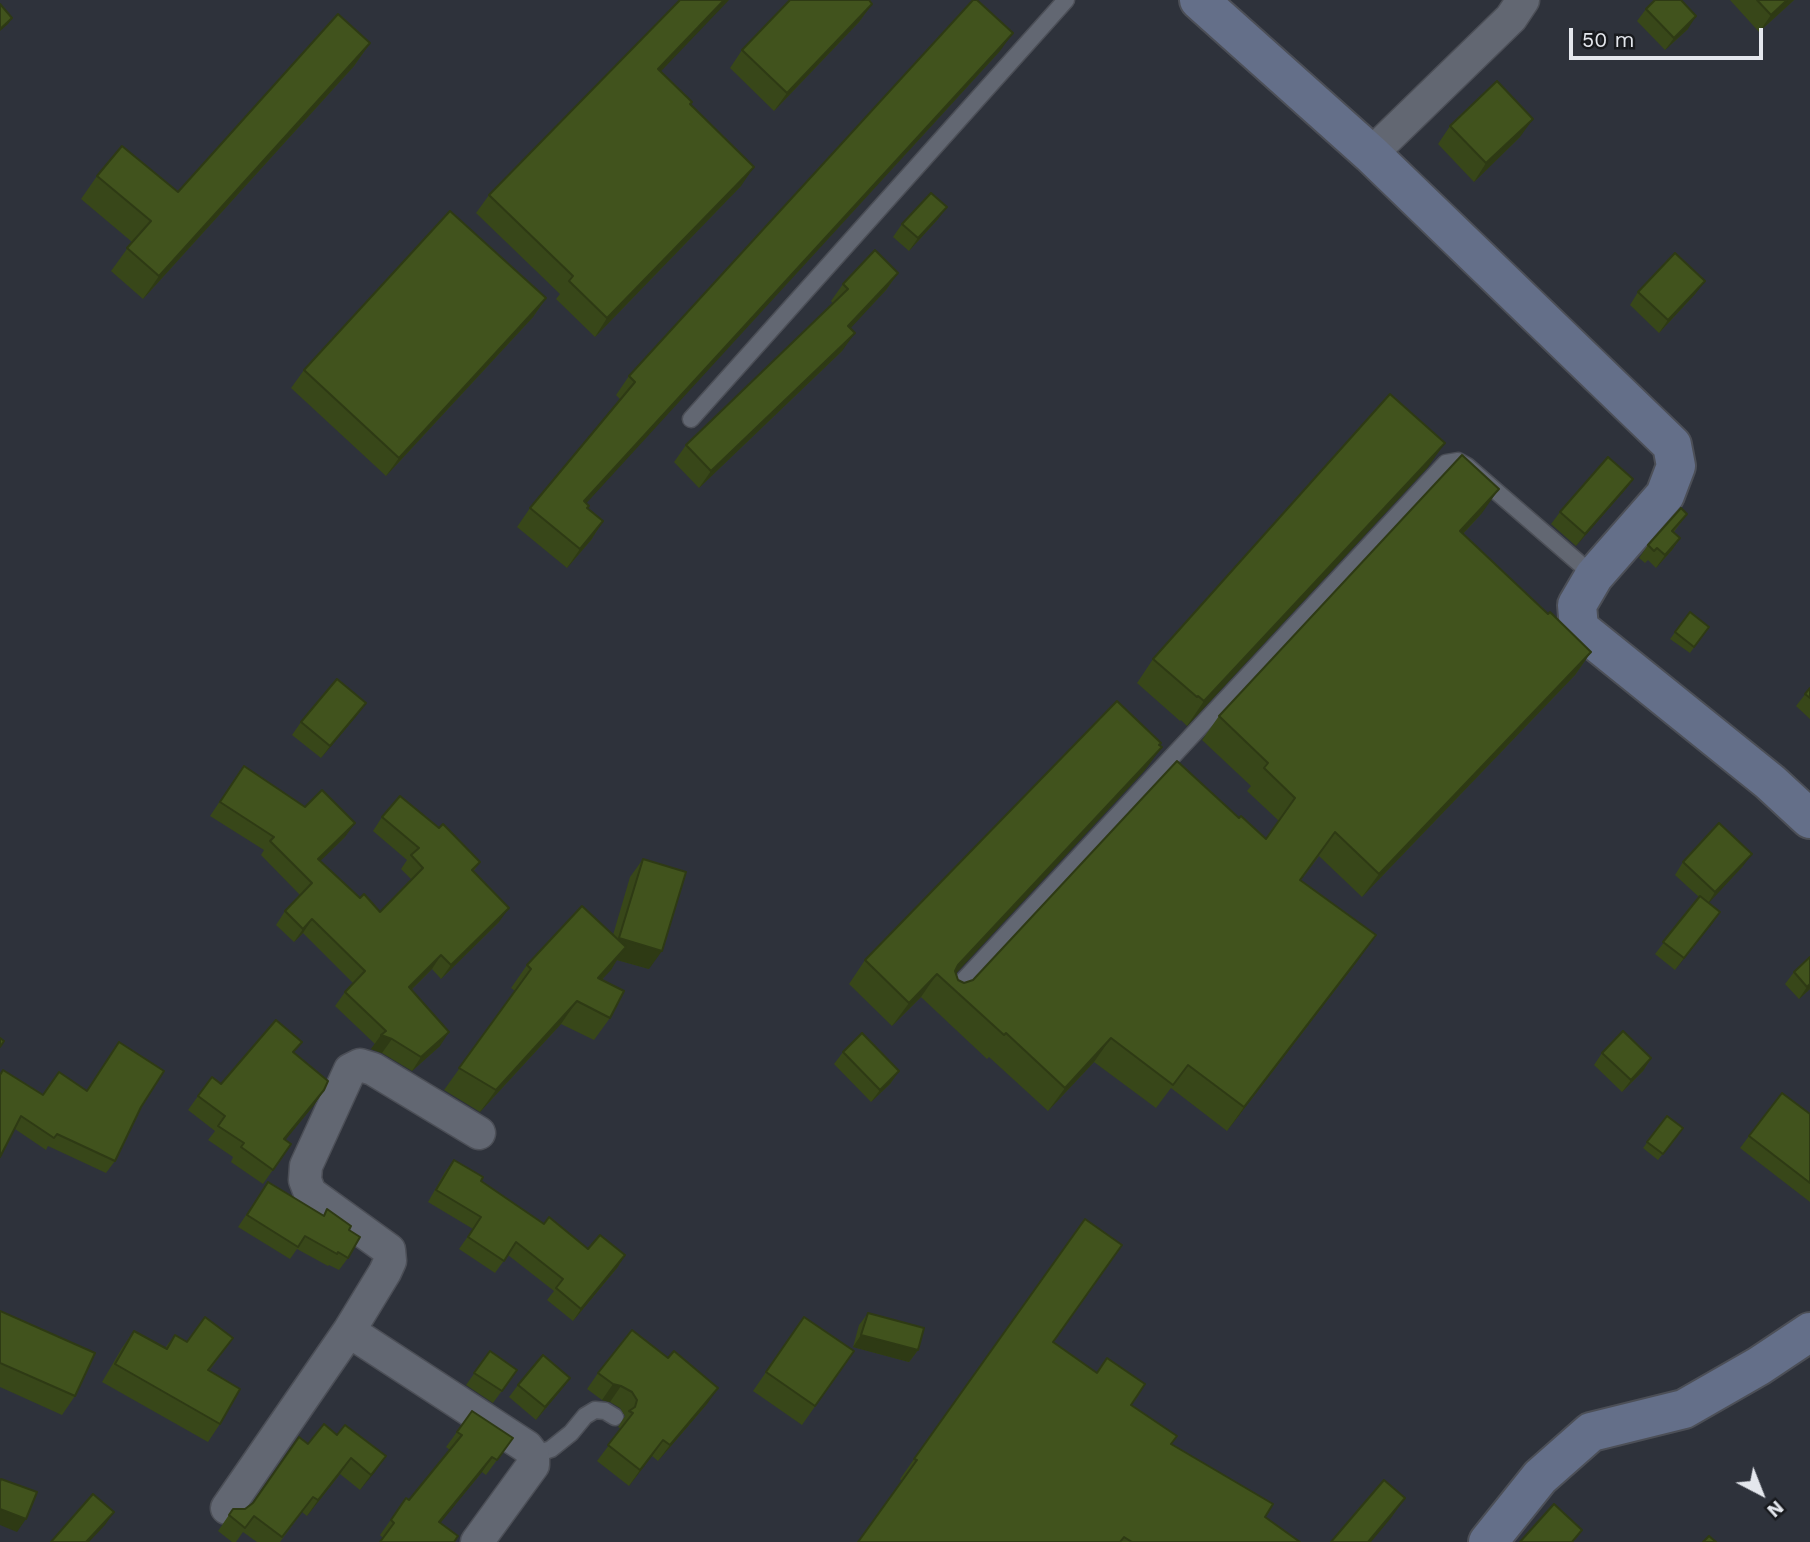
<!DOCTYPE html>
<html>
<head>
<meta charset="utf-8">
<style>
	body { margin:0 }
	#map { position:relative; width:1810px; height:1542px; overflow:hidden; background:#2e323b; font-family:"Work Sans",sans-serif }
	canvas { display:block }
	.north { position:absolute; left:1726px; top:1458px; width:70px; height:70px; -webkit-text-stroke:5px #181a1e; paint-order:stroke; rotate:138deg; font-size:19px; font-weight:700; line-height:28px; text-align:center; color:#e4e7ed }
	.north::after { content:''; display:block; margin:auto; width:24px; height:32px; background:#e4e7ed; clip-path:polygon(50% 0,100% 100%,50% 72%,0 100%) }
	.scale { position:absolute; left:1569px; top:28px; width:194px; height:32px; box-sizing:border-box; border:4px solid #e4e7ed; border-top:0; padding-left:9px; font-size:21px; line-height:24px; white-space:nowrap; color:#e4e7ed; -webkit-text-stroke:5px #181a1e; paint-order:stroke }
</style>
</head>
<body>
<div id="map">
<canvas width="1810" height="1542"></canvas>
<div class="north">N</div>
<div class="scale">50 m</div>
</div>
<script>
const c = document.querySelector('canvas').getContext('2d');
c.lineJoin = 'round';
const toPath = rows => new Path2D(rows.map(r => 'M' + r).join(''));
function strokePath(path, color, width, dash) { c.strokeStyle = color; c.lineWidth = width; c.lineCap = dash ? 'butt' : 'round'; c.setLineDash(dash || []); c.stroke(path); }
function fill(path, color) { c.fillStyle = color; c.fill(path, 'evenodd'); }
const lane = toPath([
	[691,419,1066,0],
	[950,995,1446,463,1458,461,1467,466,1594,576],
	[533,1455,551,1449,571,1433,585,1416,595,1410,605,1411,615,1417]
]);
const street = toPath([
	[1371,154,1511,18,1523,0],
	[227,1508,349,1331],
	[477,1542,533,1465,533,1455,527,1447,349,1331,385,1272,390,1261,389,1250,310,1193,305,1180,306,1166,350,1070,360,1065,373,1069,479,1133]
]);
const secondary = toPath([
	[1199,0,1371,154,1672,445,1676,466,1665,495,1594,576,1577,605,1579,628,1770,782,1810,819],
	[1488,1542,1540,1477,1591,1432,1684,1409,1759,1366,1810,1332]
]);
strokePath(lane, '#4c4f57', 19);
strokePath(street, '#4c4f57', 35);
strokePath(secondary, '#4c4f57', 42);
strokePath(lane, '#626772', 16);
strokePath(street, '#626772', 32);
strokePath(secondary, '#646f89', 38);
fill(toPath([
	[1730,0,1794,0,1759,32],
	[872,4,859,22,774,111,730,68,742,50],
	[1646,9,1688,29,1665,50,1637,21],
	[370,43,354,66,143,299,111,271,132,242,81,199,97,176,178,192],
	[1000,51,586,503,588,508,603,521,591,540,567,568,517,527,530,508,620,399,616,395,629,376],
	[661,71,690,104,741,186,595,337,556,299,560,294,476,213,489,195],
	[1450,126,1520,137,1474,182,1438,144],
	[938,219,909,251,893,237,902,224],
	[898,273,886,290,850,328,842,351,699,488,674,462,686,445,833,304,831,301,843,284],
	[1638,292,1696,293,1659,333,1630,305],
	[546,298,533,317,386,476,291,388,304,370],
	[1428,467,1187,726,1181,720,1180,721,1137,683,1153,659],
	[1633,479,1624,491,1576,546,1551,524,1560,512],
	[1482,513,1463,534,1548,614,1591,652,1575,675,1362,897,1319,856,1301,880,1359,959,1227,1131,1171,1088,1156,1108,1094,1062,1048,1111,989,1057,987,1059,921,997,892,1026,849,984,865,960,1145,770,956,973,958,980,964,983,973,980,1239,818,1266,839,1279,821,1247,791,1251,786,1202,740,1219,716],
	[1687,514,1674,532,1680,538,1672,550,1656,568,1648,560,1645,563,1639,558,1648,545],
	[1690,612,1709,627,1690,653,1670,639],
	[1810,688,1810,719,1796,706],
	[366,703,357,715,321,758,292,735,301,722],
	[234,780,345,837,320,861,360,898,380,912,412,880,401,869,407,860,373,831,382,817,480,862,473,872,499,922,441,979,432,969,411,990,440,1046,412,1071,382,1053,371,1049,375,1044,335,1006,345,992,353,983,303,933,294,942,276,925,285,911,300,895,261,855,264,850,210,816],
	[643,859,649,969,617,960,602,980,610,1018,594,1040,561,1024,480,1112,444,1090,515,991,511,988,527,965,613,935,630,877],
	[1683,862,1743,866,1708,903,1720,912,1675,970,1655,954,1699,897,1675,875],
	[1810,957,1810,989,1799,999,1785,984,1794,972],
	[843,1052,899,1071,890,1084,871,1102,834,1064],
	[294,1053,324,1090,314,1105,285,1140,291,1144,263,1184,231,1162,233,1157,208,1140,215,1131,188,1110,198,1096,221,1084],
	[1602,1053,1651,1058,1643,1071,1622,1092,1594,1065],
	[0,1075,43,1095,87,1091,141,1107,115,1161,106,1173,48,1146,46,1150,15,1129],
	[1810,1114,1810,1202,1740,1148,1749,1136],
	[1667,1116,1683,1128,1658,1160,1643,1148],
	[454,1160,481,1181,544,1224,588,1249,625,1255,617,1268,573,1321,547,1300,554,1291,508,1255,495,1273,459,1249,473,1229,428,1202,445,1172],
	[268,1182,323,1216,327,1209,349,1230,348,1258,339,1270,329,1265,328,1266,297,1249,290,1259,238,1227],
	[0,1311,75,1396,62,1415,0,1387],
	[868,1313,918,1350,909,1362,853,1347,859,1325],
	[804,1317,854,1351,802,1425,753,1391],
	[134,1331,165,1348,175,1335,187,1342,233,1338,209,1371,220,1424,208,1442,102,1382,122,1348],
	[1053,1342,1131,1405,1171,1444,1265,1517,1300,1542,858,1542,902,1481,900,1479,914,1459],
	[490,1351,517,1370,493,1403,466,1385],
	[598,1373,707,1404,658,1461,652,1456,629,1486,597,1461,621,1429,618,1427,625,1416,620,1408,610,1402,602,1400,587,1389],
	[570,1378,561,1390,536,1420,509,1397,518,1385],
	[472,1411,513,1438,486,1475,482,1472,440,1523,383,1538,380,1535,406,1498,409,1500,450,1450,446,1447],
	[337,1435,386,1456,360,1490,340,1474,307,1516,302,1512,280,1542,257,1542,243,1532,236,1542,232,1542,218,1531,233,1509,245,1509]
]), '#384719');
fill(toPath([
	[724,0,729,0,645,88,658,69],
	[1787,0,1794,0,1759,32,1771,15],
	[872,4,859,22,774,111,787,93],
	[1696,16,1688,29,1665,50,1674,38],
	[12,18,8,24,0,31,0,29],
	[1013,33,1000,51,571,520,584,501],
	[370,43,354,66,143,299,159,276],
	[1533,119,1520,137,1474,182,1486,163],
	[754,167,741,186,595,337,607,318],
	[947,207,938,219,909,251,918,238],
	[898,273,886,290,836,344,848,326],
	[1705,281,1696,293,1659,333,1668,320],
	[546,298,533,317,386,476,399,458],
	[855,333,842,351,699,488,711,471],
	[1445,443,1428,467,1187,726,1204,701],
	[1633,479,1624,491,1576,546,1585,534],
	[1499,489,1482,513,1443,555,1460,531],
	[603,521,591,540,567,568,580,549],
	[1680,538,1672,550,1656,568,1665,555],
	[1591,652,1575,675,1362,897,1379,874],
	[366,703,357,715,321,758,330,746],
	[1162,747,1145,770,947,983,958,965],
	[355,823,345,837,308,873,318,859],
	[1752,854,1743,866,1707,905,1715,892],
	[509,908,499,922,441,979,451,965],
	[1720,912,1712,924,1675,970,1684,958],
	[312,919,303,933,294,942,303,929],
	[1376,935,1359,959,1227,1131,1244,1107],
	[619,938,662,951,649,969,617,960,611,970,582,1000,598,978,606,957],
	[441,955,432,969,400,1001,409,987],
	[937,974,921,997,892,1026,909,1003],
	[1810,984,1810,989,1799,999,1807,987],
	[577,1001,561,1024,480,1112,496,1090],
	[449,1032,440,1046,412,1071,421,1057],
	[381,1035,392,1039,382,1053,371,1049],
	[1111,1038,1094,1062,1048,1111,1065,1088],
	[1651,1058,1643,1071,1622,1092,1631,1080],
	[899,1071,890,1084,871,1102,880,1090],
	[324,1090,314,1105,274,1154,284,1139],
	[625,1255,617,1268,573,1321,581,1309],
	[861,1335,918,1350,909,1362,853,1347],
	[570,1378,561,1390,536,1420,545,1407],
	[613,1384,621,1386,610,1402,602,1400],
	[718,1388,707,1404,658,1461,670,1445],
	[663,1440,652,1456,629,1486,640,1470],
	[386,1456,375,1472,360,1490,371,1475],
	[492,1457,482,1472,429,1537,439,1522],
	[351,1458,340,1474,307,1516,318,1500],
	[1405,1498,1391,1518,1371,1542,1368,1542],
	[0,1509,26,1519,17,1532,0,1525],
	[114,1512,105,1525,89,1542,86,1542]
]), '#2e3a14');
const building = toPath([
	[680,0,724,0,658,69,692,102,690,104,754,167,607,318,569,281,573,276,489,195,680,0],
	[790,0,869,0,872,4,787,93,742,50,790,0],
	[973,0,977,0,1013,33,584,501,589,506,587,508,603,521,580,549,530,508,635,382,629,376,973,0],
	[1655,0,1681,0,1696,16,1674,38,1646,9,1655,0],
	[1757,0,1787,0,1771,15,1757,0],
	[0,4,12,18,0,29,0,4],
	[338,14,370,43,159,276,127,248,151,221,97,176,122,146,178,192,338,14],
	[1497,81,1533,119,1486,163,1450,126,1497,81],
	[931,193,947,207,918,238,902,224,931,193],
	[450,211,546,298,399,458,304,370,450,211],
	[875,250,898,273,848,326,855,333,711,471,686,445,848,289,843,284,875,250],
	[1675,253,1705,281,1668,320,1638,292,1675,253],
	[1390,394,1445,443,1204,701,1198,696,1197,697,1153,659,1390,394],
	[1462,455,1499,489,1460,531,1548,614,1550,612,1591,652,1379,874,1335,832,1300,880,1376,935,1244,1107,1188,1065,1173,1085,1111,1038,1065,1088,1006,1033,1004,1035,937,974,909,1003,865,960,1117,701,1161,743,1159,745,1162,747,958,965,955,971,958,980,964,983,973,980,1177,761,1239,818,1241,816,1266,839,1295,798,1264,768,1268,763,1219,716,1462,455],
	[1608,457,1633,479,1585,534,1560,512,1608,457],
	[1681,508,1687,514,1672,531,1680,538,1665,555,1657,548,1654,551,1648,545,1681,508],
	[1690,612,1709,627,1694,647,1675,632,1690,612],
	[337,679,366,703,330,746,301,722,337,679],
	[1810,688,1810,698,1805,694,1810,688],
	[244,766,305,807,322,790,355,823,318,859,360,898,364,894,380,912,423,868,411,855,419,848,382,817,400,796,439,828,443,824,480,862,472,870,509,908,451,965,441,955,409,987,449,1032,421,1057,392,1039,381,1035,386,1031,345,992,365,971,312,919,303,929,285,911,312,883,270,841,274,837,220,802,244,766],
	[1719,823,1752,854,1715,892,1683,862,1719,823],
	[643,859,686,872,662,951,619,938,643,859],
	[1700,896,1720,912,1684,958,1663,942,1700,896],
	[582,906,626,947,598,978,624,991,610,1018,577,1001,496,1090,459,1068,531,969,527,965,582,906],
	[1810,957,1810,984,1807,987,1794,972,1810,957],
	[276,1020,302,1042,293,1052,328,1081,324,1090,284,1139,291,1144,273,1170,241,1147,244,1143,218,1126,225,1116,198,1096,212,1077,221,1084,276,1020],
	[1623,1031,1651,1058,1631,1080,1602,1053,1623,1031],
	[862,1033,899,1071,880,1090,843,1052,862,1033],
	[0,1038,4,1041,0,1047,0,1038],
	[119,1042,164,1071,141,1107,115,1161,57,1134,54,1138,21,1116,0,1157,0,1075,3,1070,43,1095,59,1072,87,1091,119,1042],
	[1782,1093,1810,1114,1810,1183,1749,1136,1782,1093],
	[1667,1116,1683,1128,1663,1154,1647,1142,1667,1116],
	[454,1160,483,1177,481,1181,544,1224,549,1217,588,1249,600,1235,625,1255,581,1309,556,1288,563,1279,516,1242,504,1261,468,1237,481,1217,436,1190,454,1160],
	[268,1182,324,1216,327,1209,351,1226,349,1230,360,1237,348,1258,338,1252,337,1254,305,1236,298,1247,247,1215,268,1182],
	[1085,1219,1122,1245,1053,1342,1097,1373,1107,1358,1145,1384,1131,1405,1177,1436,1171,1444,1273,1504,1265,1517,1300,1542,1132,1542,1124,1537,1120,1542,858,1542,917,1460,914,1459,1085,1219],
	[0,1311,95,1353,75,1396,0,1363,0,1311],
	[868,1313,924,1328,918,1350,861,1335,868,1313],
	[205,1317,233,1338,208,1370,240,1389,220,1424,115,1364,134,1331,167,1349,175,1335,187,1342,205,1317],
	[804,1317,854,1351,815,1406,766,1372,804,1317],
	[632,1330,668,1358,674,1351,718,1388,670,1445,663,1440,640,1470,608,1445,633,1413,629,1411,635,1407,637,1400,632,1392,621,1386,613,1384,598,1373,632,1330],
	[490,1351,517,1370,502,1391,474,1373,490,1351],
	[543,1355,570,1378,545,1407,518,1385,543,1355],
	[472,1411,513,1438,497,1460,492,1457,439,1522,458,1536,454,1542,380,1542,394,1523,391,1520,406,1498,409,1500,462,1435,457,1432,472,1411],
	[324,1424,337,1435,345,1425,386,1456,371,1475,351,1458,318,1500,313,1497,282,1537,254,1516,245,1528,229,1515,233,1509,245,1509,253,1503,299,1437,308,1444,324,1424],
	[1,1479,37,1492,26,1519,0,1509,0,1482,1,1479],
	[1384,1480,1405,1498,1368,1542,1331,1542,1384,1480],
	[93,1494,114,1512,86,1542,51,1542,93,1494],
	[1554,1504,1582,1530,1572,1542,1520,1542,1554,1504],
	[1709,1536,1716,1542,1703,1542,1709,1536]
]);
fill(building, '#41531d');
strokePath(building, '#2e3a14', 2);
</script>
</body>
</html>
